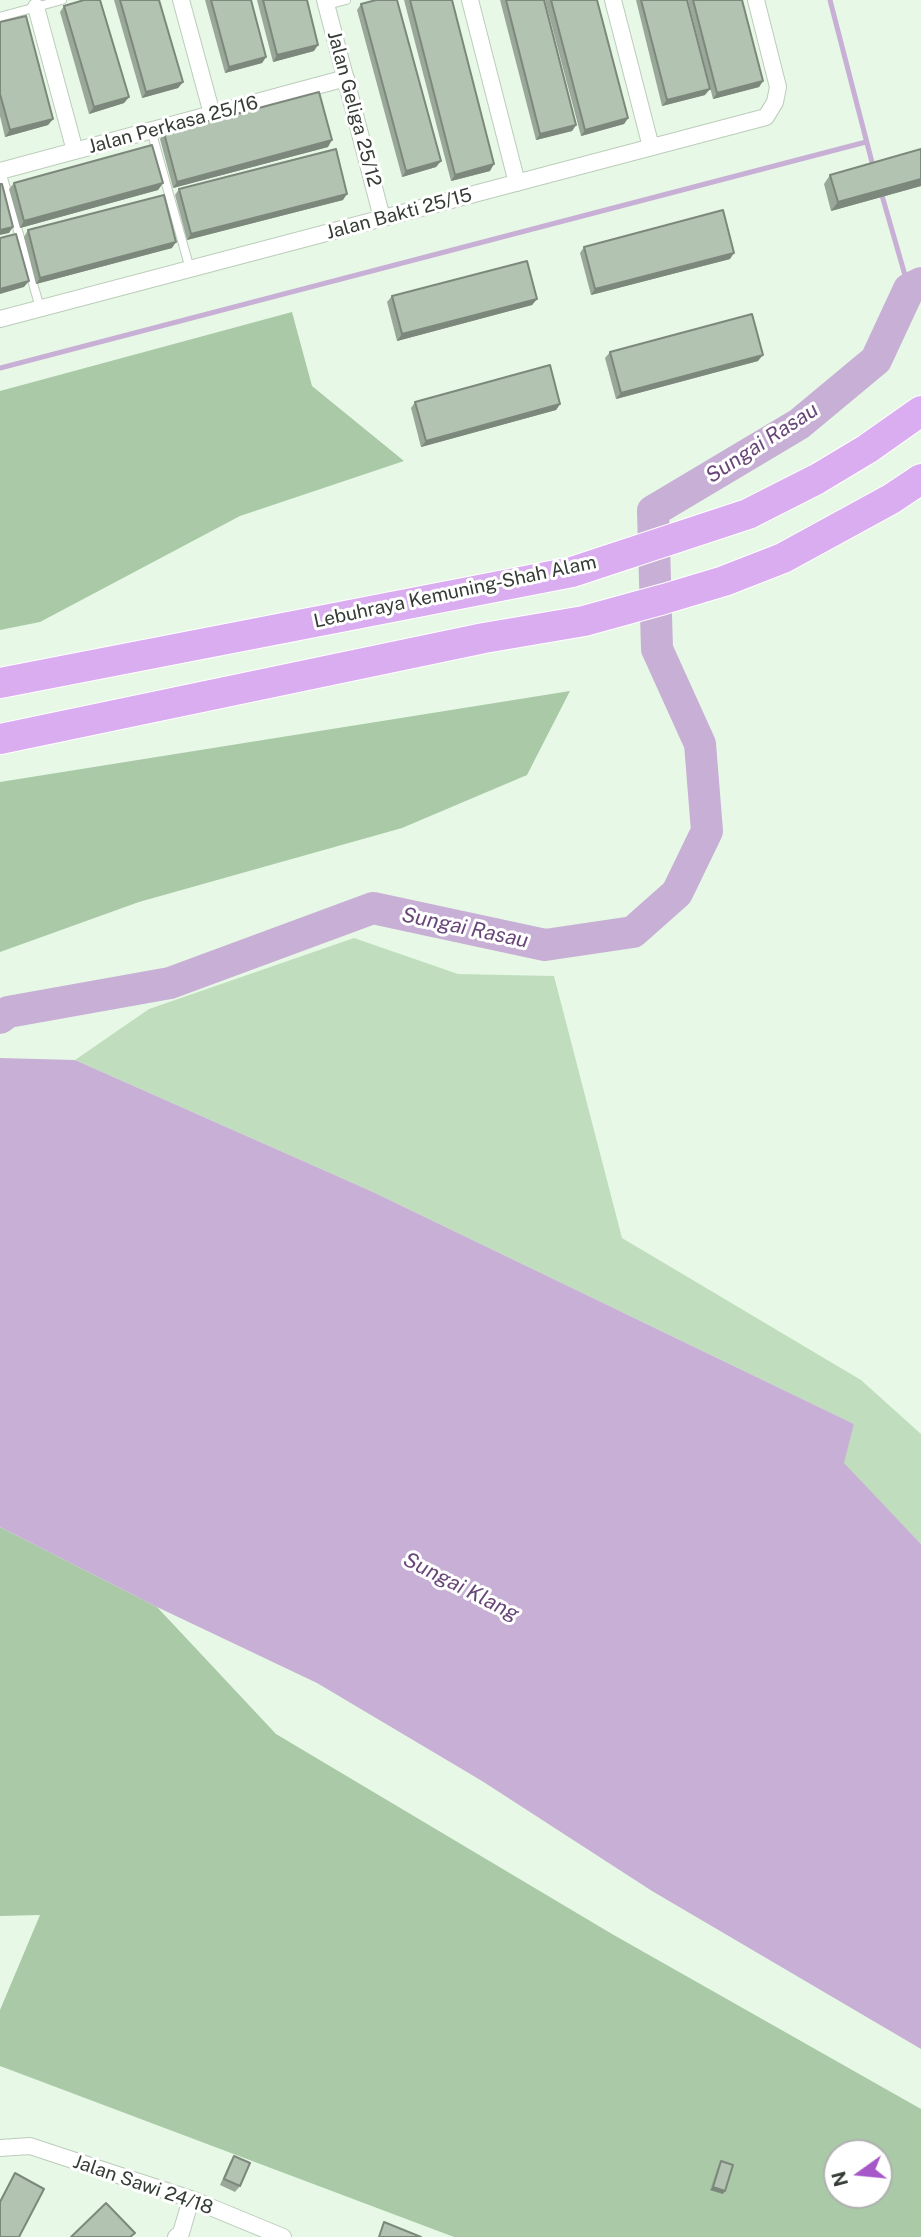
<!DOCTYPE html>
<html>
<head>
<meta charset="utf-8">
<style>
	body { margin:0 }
	#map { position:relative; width:921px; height:2237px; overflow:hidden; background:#e7f9e6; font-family:"Public Sans",sans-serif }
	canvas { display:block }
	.north { position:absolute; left:823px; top:2139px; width:70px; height:70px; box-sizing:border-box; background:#fff; border:2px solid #aeb1ae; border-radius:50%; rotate:255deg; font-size:19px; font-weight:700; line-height:28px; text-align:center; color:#353c35 }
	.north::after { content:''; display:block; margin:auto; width:24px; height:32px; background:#a657c8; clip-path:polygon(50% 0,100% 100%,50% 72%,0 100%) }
</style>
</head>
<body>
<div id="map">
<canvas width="921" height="2237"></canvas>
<div class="north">N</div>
</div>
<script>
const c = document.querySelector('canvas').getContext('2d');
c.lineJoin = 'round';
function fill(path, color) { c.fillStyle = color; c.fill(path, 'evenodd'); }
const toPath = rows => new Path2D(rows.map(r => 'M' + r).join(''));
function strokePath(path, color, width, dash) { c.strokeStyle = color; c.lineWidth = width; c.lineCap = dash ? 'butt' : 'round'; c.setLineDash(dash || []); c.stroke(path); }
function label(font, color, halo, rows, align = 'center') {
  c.font = font + ' "Public Sans",sans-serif'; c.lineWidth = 6; c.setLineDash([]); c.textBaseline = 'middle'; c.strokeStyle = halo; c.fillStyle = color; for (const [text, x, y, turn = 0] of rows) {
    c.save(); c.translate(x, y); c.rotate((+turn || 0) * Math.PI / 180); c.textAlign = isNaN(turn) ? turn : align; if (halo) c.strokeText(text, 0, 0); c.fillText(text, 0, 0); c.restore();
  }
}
fill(toPath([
	[354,938,458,974,554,976,622,1238,861,1380,921,1434,921,1544,843,1463,854,1424,373,1192,75,1060,149,1009]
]), '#c0debe');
fill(toPath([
	[292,312,312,386,404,461,240,516,40,622,0,630,0,391],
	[570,691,527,775,402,828,139,902,0,952,0,782],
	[0,1527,157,1607,276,1734,612,1934,921,2109,921,2237,454,2237,0,2066,0,2010,40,1915,0,1916],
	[837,2153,879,2153,879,2195,837,2195]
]), '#a9c9a7');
fill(toPath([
	[0,1058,75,1060,373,1192,854,1424,844,1463,921,1544,921,2049,652,1891,482,1781,317,1683,157,1607,0,1527]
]), '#c8afd5');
strokePath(toPath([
	[830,0,874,170],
	[881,192,909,289],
	[0,368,866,142]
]), '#c8afd5', 5);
strokePath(toPath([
	[0,1018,8,1012,170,983,373,908,545,945,633,932,677,893,707,831,700,744,657,649,653,511,799,424,876,360,909,289,921,283]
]), '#c8afd5', 32);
const service = toPath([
	[327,5,346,0],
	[0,17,62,0],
	[151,130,190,269],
	[1,171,40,308]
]);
const minor = toPath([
	[181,0,212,114],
	[325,0,382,218],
	[470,0,517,183],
	[613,0,651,147],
	[36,7,75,151],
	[0,171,346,78],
	[0,319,766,117,775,102,778,87,756,0],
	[0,2148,30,2146,191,2199,283,2237],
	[176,2237,181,2233,191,2199]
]);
const motorway = toPath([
	[0,683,572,572,748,514,817,479,867,449,921,411],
	[0,739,484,638,584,621,664,599,724,581,783,558,891,499,921,479]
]);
strokePath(service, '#bbccba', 10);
strokePath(minor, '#bbccba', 18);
strokePath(motorway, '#fff', 32);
strokePath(service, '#fff', 8);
strokePath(minor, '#fff', 16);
strokePath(motorway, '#daacf0', 30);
fill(toPath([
	[114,0,159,0,183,82,178,88,142,98],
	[205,0,251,0,266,57,262,63,225,73],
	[257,0,307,0,314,51,273,62],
	[404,0,452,0,490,171,451,181],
	[500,0,544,0,576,125,572,131,536,140],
	[545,0,597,0,628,118,624,124,581,136],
	[636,0,687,0,705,95,662,106],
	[688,0,742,0,763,81,759,87,713,99],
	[361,4,441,161,436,167,402,177,357,10],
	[64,6,129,97,124,103,89,114,60,12],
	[0,22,53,119,48,125,5,137,0,116],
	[164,133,328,147,173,188,160,139],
	[921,149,921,186,831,211,824,184,830,175],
	[14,183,163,183,158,190,20,228,9,189],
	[179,189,343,200,187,240,175,195],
	[28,230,172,248,36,284,24,237],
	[584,247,730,259,591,295,580,253],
	[392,296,537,299,532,305,397,341,387,302],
	[610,352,758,361,616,399,605,358],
	[415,402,560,404,556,410,421,447,411,408],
	[234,2156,240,2186,235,2192,220,2185,230,2162],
	[721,2161,723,2194,710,2190,719,2164]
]), '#99a898');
fill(toPath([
	[318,45,314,51,273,62,277,55],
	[266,57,262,63,225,73,229,67],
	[763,81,759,87,713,99,717,93],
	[183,82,178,88,142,98,146,92],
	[710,89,705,95,662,106,667,100],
	[129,97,124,103,89,114,94,107],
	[628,118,624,124,581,136,585,130],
	[53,119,48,125,5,137,10,130],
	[576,125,572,131,536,140,540,134],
	[332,140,328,147,173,188,177,182],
	[441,161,436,167,402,177,406,171],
	[494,164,490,171,451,181,455,175],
	[921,179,921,186,831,211,838,202],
	[163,183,158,190,20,228,24,221],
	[347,194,343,200,187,240,191,234],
	[13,227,9,233,0,235,0,230],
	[176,242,172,248,36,284,40,278],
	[734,253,730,259,591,295,595,289],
	[29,281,24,287,0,294,0,289],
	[537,299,532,305,397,341,402,334],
	[763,355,758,361,616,399,621,393],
	[560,404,556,410,421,447,426,441],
	[713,2187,725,2191,723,2194,710,2190]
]), '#7d887c');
const building = toPath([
	[84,0,100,0,129,97,94,107,64,6,84,0],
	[120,0,159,0,183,82,146,92,120,0],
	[211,0,251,0,266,57,229,67,211,0],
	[263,0,307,0,318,45,277,55,263,0],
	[376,0,397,0,441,161,406,171,361,4,376,0],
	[410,0,452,0,494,164,455,175,410,0],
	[506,0,544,0,576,125,540,134,506,0],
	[551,0,597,0,628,118,585,130,551,0],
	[641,0,687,0,710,89,667,100,641,0],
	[693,0,742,0,763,81,717,93,693,0],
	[26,16,53,119,10,130,0,94,0,22,26,16],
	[319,92,332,140,177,182,164,133,319,92],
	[152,145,163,183,24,221,14,183,152,145],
	[336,149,347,194,191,234,179,189,336,149],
	[921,149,921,179,838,202,830,175,921,149],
	[0,184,2,184,13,227,0,230,0,184],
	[164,195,176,242,40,278,28,230,164,195],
	[723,210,734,253,595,289,584,247,723,210],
	[16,234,29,281,0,289,0,238,16,234],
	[527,261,537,299,402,334,392,296,527,261],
	[752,314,763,355,621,393,610,352,752,314],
	[550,365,560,404,426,441,415,402,550,365],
	[234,2156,250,2163,240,2186,224,2179,234,2156],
	[721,2161,733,2165,725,2191,713,2187,721,2161],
	[15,2173,44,2189,19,2237,0,2237,0,2202,15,2173],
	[106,2203,135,2233,130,2237,71,2237,106,2203],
	[384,2222,421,2237,379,2237,384,2222]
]);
fill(building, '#b2c3b1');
strokePath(building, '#7d887c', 2);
label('19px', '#353c35', '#fff', [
	["Jalan Geliga 25/12",354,109,75],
	["Jalan Perkasa 25/16",173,125,-15],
	["Jalan Bakti 25/15",399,214,-15],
	["Lebuhraya Kemuning-Shah Alam",455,592,-12],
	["Jalan Sawi 24/18",143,2185,19]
]);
label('italic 21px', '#694678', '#fff', [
	["Sungai Rasau",762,443,-33],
	["Sungai Rasau",465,928,12],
	["Sungai Klang",461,1587,27]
]);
</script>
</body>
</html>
